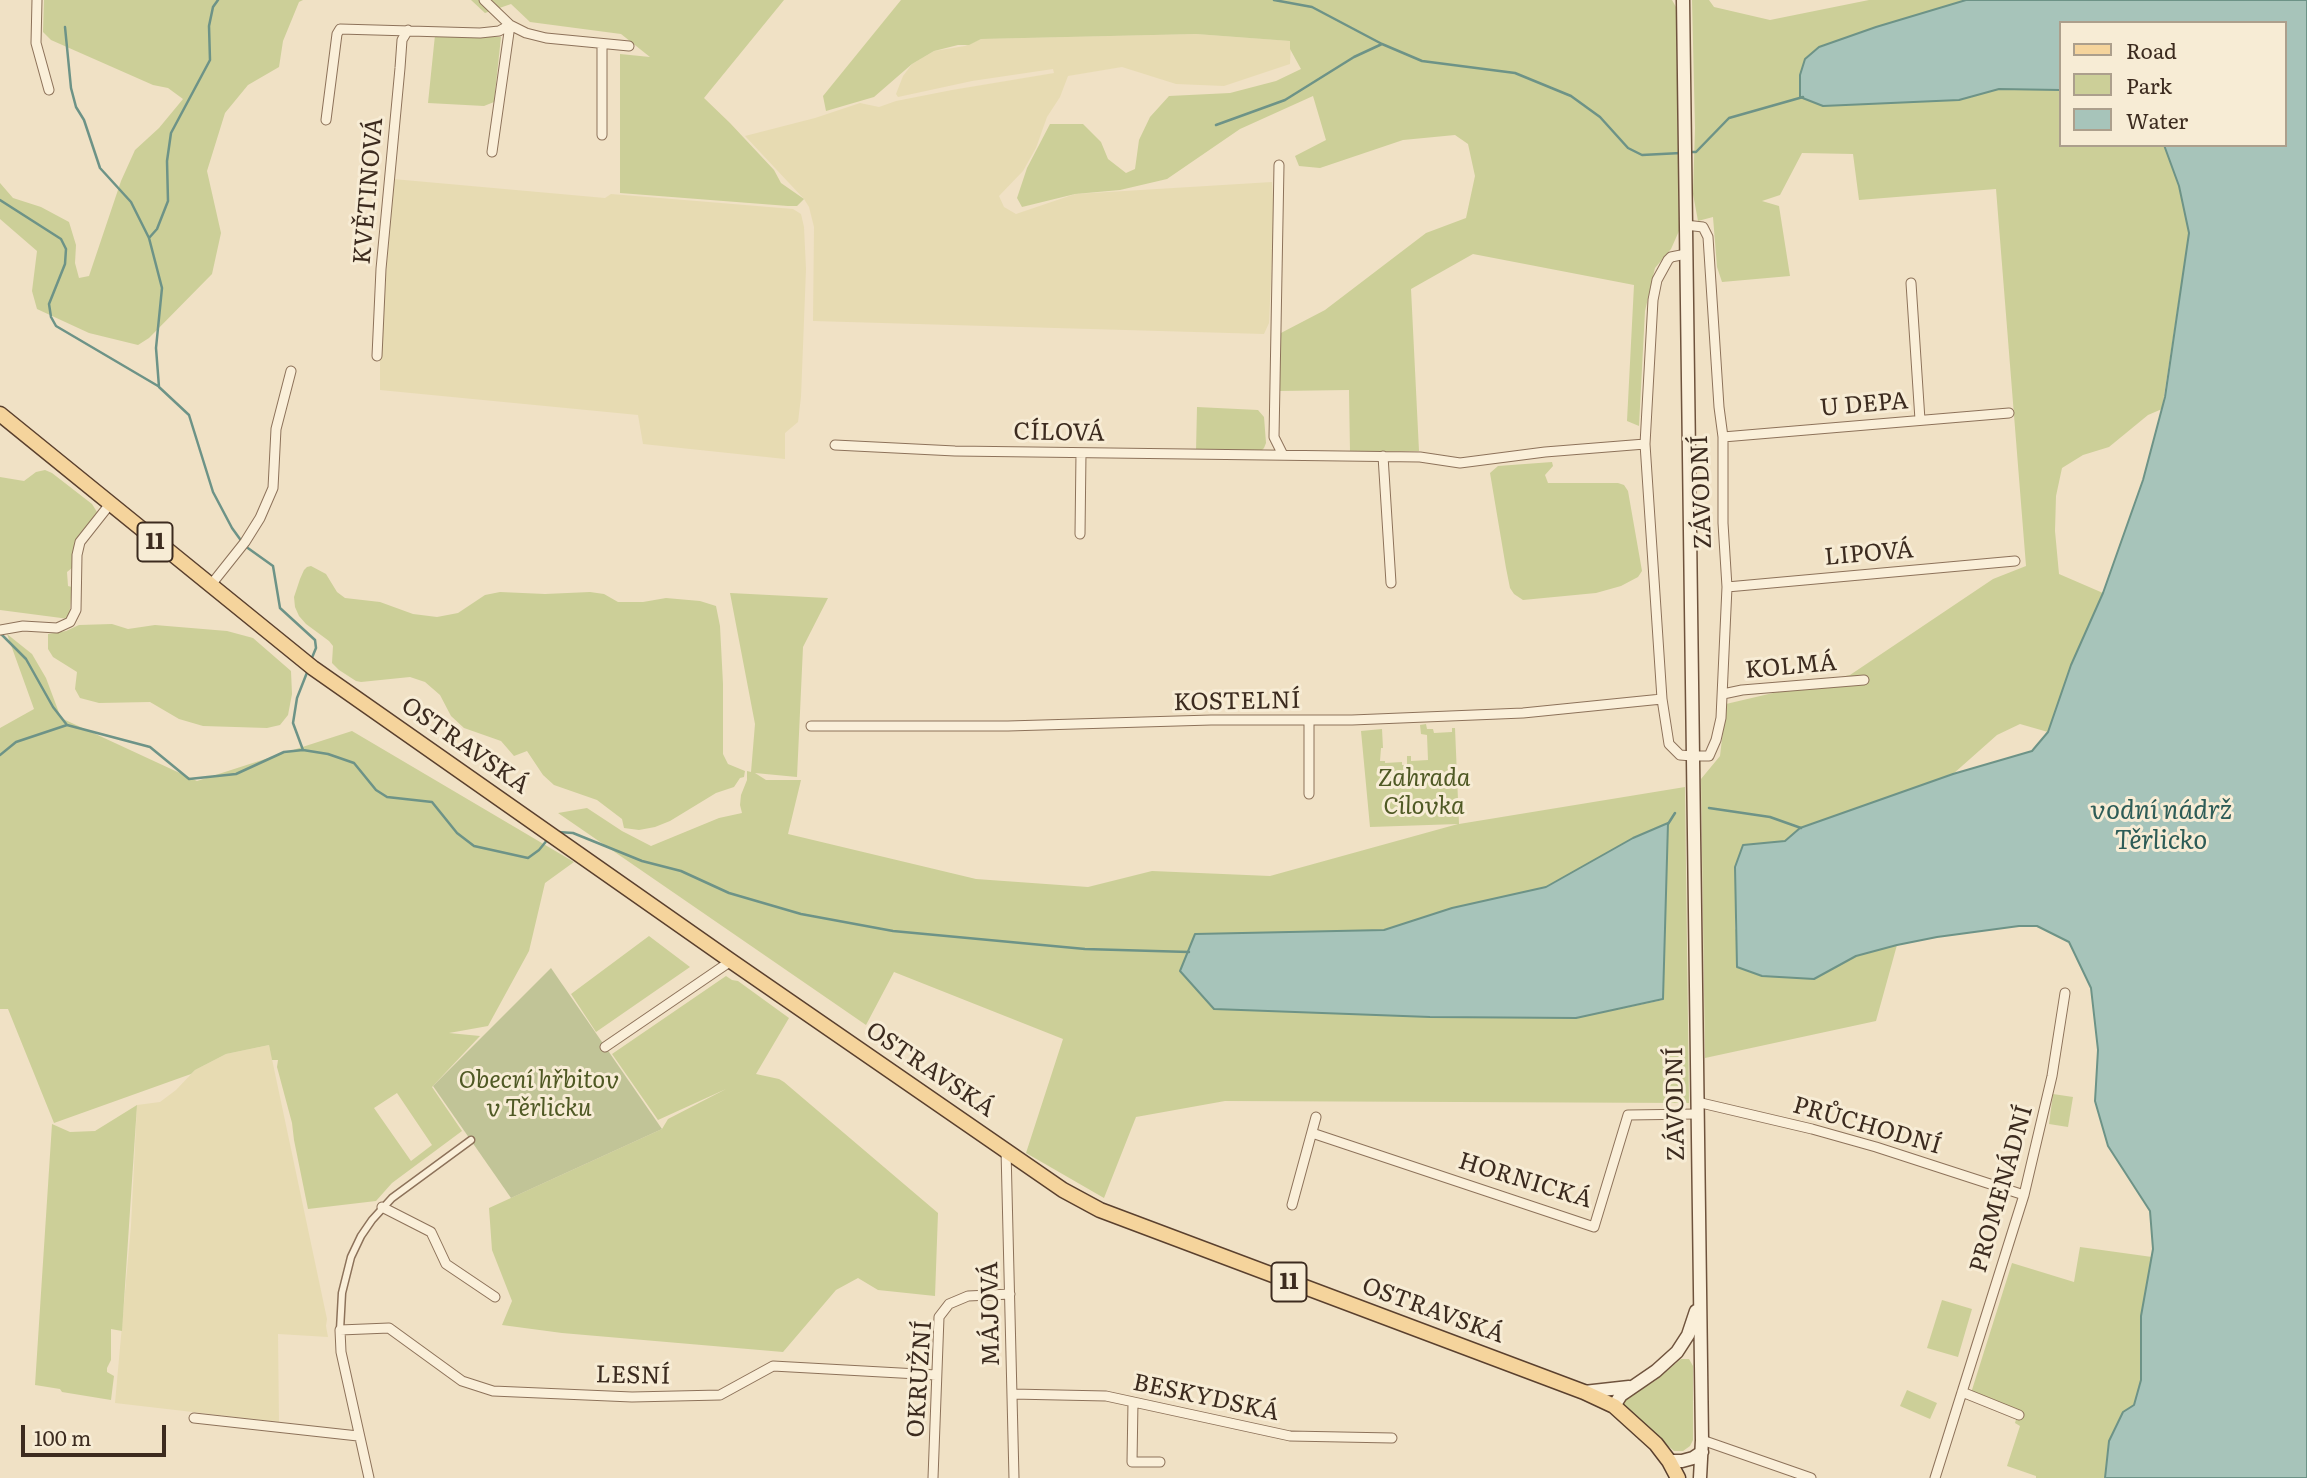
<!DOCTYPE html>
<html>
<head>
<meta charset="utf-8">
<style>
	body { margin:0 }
	#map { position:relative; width:2307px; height:1478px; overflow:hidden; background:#f0e1c5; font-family:Literata,serif }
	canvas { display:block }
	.legend { position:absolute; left:2059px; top:21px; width:228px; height:126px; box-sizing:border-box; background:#f7ecd5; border:2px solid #ac9f8c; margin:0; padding:9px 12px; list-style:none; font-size:21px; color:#3c2b1f }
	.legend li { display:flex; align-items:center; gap:14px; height:35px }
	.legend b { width:35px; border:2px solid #ac9f8c }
	.scale { position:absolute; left:21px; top:1425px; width:145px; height:32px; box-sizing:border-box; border:4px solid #3c2b1f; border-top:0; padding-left:9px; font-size:21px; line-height:24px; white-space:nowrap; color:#3c2b1f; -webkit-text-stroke:5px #f7ecd5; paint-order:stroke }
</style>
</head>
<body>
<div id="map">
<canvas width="2307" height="1478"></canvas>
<ul class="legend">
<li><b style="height:9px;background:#f5d49c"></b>Road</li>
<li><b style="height:19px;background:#cccf98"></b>Park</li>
<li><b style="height:19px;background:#a7c4ba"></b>Water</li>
</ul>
<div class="scale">100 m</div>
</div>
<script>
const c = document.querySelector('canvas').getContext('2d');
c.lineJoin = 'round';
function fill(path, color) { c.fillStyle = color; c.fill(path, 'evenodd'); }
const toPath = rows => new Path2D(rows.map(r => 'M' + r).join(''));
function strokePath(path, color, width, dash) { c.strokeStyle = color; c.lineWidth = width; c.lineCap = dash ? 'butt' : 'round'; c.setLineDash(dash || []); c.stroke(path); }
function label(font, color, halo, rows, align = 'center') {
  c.font = font + ' Literata,serif'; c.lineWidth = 6; c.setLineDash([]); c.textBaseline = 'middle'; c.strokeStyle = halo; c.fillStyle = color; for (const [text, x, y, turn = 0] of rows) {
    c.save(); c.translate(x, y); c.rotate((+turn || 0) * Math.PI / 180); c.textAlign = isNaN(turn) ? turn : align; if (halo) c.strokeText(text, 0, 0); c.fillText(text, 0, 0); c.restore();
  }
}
fill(toPath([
	[1196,34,1291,41,1290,64,1224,86,1176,84,1122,67,1068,76,1060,97,1047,117,1036,148,1023,171,999,196,1004,207,1016,214,1075,194,1272,182,1274,214,1269,323,1264,334,813,321,814,227,809,207,804,199,745,136,815,118,860,103,879,107,896,101,952,90,1054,73,1053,69,972,81,898,97,896,94,903,76,912,64,934,51,965,46,981,39],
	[393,179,605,198,611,194,721,203,793,209,801,214,804,227,806,269,801,397,798,422,785,433,785,459,643,444,638,415,380,390,380,358],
	[269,1045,327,1319,326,1326,328,1337,278,1334,279,1422,115,1403,131,1226,137,1105,160,1102,176,1090,195,1070,226,1054]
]), '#e7dbb2');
fill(toPath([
	[44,0,303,0,299,2,283,41,279,67,248,85,225,113,207,171,221,233,212,274,149,338,138,345,89,333,37,309,32,291,37,251,0,219,0,183,13,198,41,207,69,222,76,245,75,263,79,278,89,276,121,181,135,150,159,128,183,99,168,88,153,85,51,40,43,32],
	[471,0,784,0,704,98,730,123,774,170,781,183,804,199,797,206,788,206,620,193,620,54,650,57,621,34,530,22,511,4,485,13],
	[901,0,1672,0,1676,7,1679,231,1671,249,1655,268,1645,311,1639,426,1627,421,1634,285,1473,254,1411,289,1419,451,1350,452,1349,390,1279,391,1279,334,1325,310,1426,233,1466,218,1475,176,1468,144,1455,135,1403,140,1320,168,1299,166,1295,156,1326,140,1313,96,1240,129,1167,179,1120,190,1075,194,1022,207,1017,198,1027,168,1050,124,1083,124,1101,142,1108,159,1126,173,1135,169,1139,140,1150,117,1169,96,1230,93,1276,81,1301,69,1290,49,1290,41,1196,34,981,39,969,45,958,45,934,51,912,64,874,97,826,111,823,96],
	[1692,0,1709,0,1714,7,1770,20,1869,0,1966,0,1876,27,1819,47,1800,97,1823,106,1959,100,1999,89,2060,90,2060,145,2164,145,2179,186,2189,233,2162,409,2148,415,2109,447,2083,455,2062,468,2056,496,2055,531,2059,574,2103,593,2071,665,2048,732,2020,724,1997,735,1953,774,1800,828,1785,841,1743,845,1735,867,1735,929,1814,979,1856,956,1897,945,1876,1021,1705,1058,1701,779,1720,756,1726,704,1850,675,1993,579,2026,566,1996,189,1859,200,1853,154,1802,153,1780,195,1762,201,1779,206,1790,276,1722,282,1717,267,1713,217,1698,221,1693,194,1695,128],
	[435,35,501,37,494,102,484,106,428,103],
	[1197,407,1258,410,1264,417,1266,443,1264,448,1261,451,1196,451],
	[1552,462,1553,466,1545,475,1548,483,1618,483,1624,485,1628,491,1642,571,1638,577,1621,586,1596,593,1523,600,1514,594,1510,588,1506,568,1490,473,1498,466],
	[45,470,52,473,92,504,97,512,75,541,72,568,67,572,68,586,72,587,69,619,0,610,0,477,24,481,36,472],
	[311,566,326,574,337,592,345,598,380,602,413,614,437,617,458,613,485,595,500,592,545,594,590,592,604,594,618,602,643,602,666,598,700,601,716,606,720,626,723,684,723,754,728,764,745,771,744,777,740,778,734,787,716,793,670,821,655,827,639,830,624,828,622,819,597,800,554,785,543,775,527,751,514,756,501,741,464,728,451,716,440,695,425,682,410,677,361,682,356,681,339,670,332,663,333,646,329,641,306,624,299,616,295,607,294,597,300,579,304,570,307,567],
	[730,593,828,598,803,647,797,777,755,773,766,780,801,780,788,834,976,879,1088,887,1152,871,1270,876,1458,824,1370,827,1361,731,1382,729,1383,748,1381,748,1380,761,1385,761,1385,763,1402,762,1402,765,1407,765,1407,756,1411,756,1411,761,1428,760,1427,735,1421,734,1420,725,1426,724,1427,729,1433,729,1434,733,1452,732,1452,728,1455,728,1459,824,1685,787,1689,1103,1225,1101,1136,1117,1104,1198,1026,1153,1063,1039,894,972,866,1025,558,813,587,808,622,831,651,846,719,818,742,813,740,805,741,795,747,780,747,771,751,772,755,724],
	[1633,838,1663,1000,1576,1018,1430,1017,1214,1009,1181,971,1195,934,1384,930,1452,908,1546,887],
	[112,624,128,629,155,625,227,631,253,638,291,671,292,694,288,715,280,725,267,728,203,726,179,719,150,702,99,703,80,698,75,689,77,672,53,657,48,649,48,634,66,631,79,625],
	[7,634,32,654,46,678,61,718,197,781,352,731,574,862,545,883,529,951,488,1026,449,1033,480,1036,432,1087,462,1131,392,1183,376,1201,308,1209,294,1140,292,1123,277,1067,278,1060,272,1060,269,1045,226,1054,195,1070,191,1074,54,1123,8,1009,0,1009,0,728,34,709],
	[397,1093,432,1145,411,1161,374,1108],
	[649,936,690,967,596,1032,571,994],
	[726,976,732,980,738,981,789,1018,756,1074,779,1079,784,1082,938,1213,935,1296,878,1290,858,1278,836,1290,783,1352,562,1333,502,1325,512,1301,492,1250,489,1208,662,1129,668,1119,726,1089,658,1120,612,1054],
	[2053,1094,2073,1097,2068,1127,2049,1124],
	[137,1105,122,1331,111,1329,111,1360,107,1368,107,1372,114,1376,111,1400,62,1392,60,1389,35,1385,52,1124,70,1132,95,1131],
	[2080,1247,2152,1257,2141,1316,2141,1380,2134,1405,2123,1413,2109,1441,2105,1478,2036,1478,2036,1476,2007,1466,2020,1426,2015,1423,2018,1412,1971,1393,2012,1263,2074,1282],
	[1942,1300,1972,1309,1958,1357,1927,1348],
	[1681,1359,1689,1359,1693,1366,1693,1440,1690,1446,1683,1451,1674,1451,1623,1406,1624,1398,1655,1381],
	[1907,1390,1937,1403,1930,1419,1900,1406]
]), '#cccf98');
fill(toPath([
	[551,968,662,1129,511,1198,433,1086]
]), '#c1c497');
const water = toPath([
	[1966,0,2307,0,2307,1478,2105,1478,2109,1441,2123,1412,2134,1405,2141,1380,2141,1316,2153,1249,2150,1211,2108,1146,2095,1101,2098,1050,2091,988,2069,942,2037,926,2019,926,1937,937,1897,945,1856,956,1814,979,1762,976,1737,967,1735,867,1743,845,1785,841,1800,828,1953,774,2032,751,2048,732,2071,665,2103,593,2143,480,2165,397,2189,233,2179,186,2164,145,2284,145,2284,23,2060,23,2060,90,1999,89,1959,100,1823,106,1800,97,1800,75,1805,59,1819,47,1876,27,1966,0],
	[1668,823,1663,999,1576,1018,1430,1017,1214,1009,1180,971,1195,934,1384,930,1452,908,1546,887,1633,838,1668,823]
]);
fill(water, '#a7c4ba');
strokePath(water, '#6d9387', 2);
strokePath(toPath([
	[1274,0,1312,7,1382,44,1422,61,1515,73,1571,96,1600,117,1628,148,1642,155,1681,153],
	[65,27,71,88,76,107,84,120,100,168,131,202,149,238,162,288,156,348,159,387,189,415,213,492,232,528,245,546,273,566,280,608,315,640,316,648,311,660],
	[1216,125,1285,100,1354,57,1382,44],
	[1691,152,1696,152,1729,118,1803,97],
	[0,200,61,239,66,249,65,264,49,304,51,317,56,326,158,386],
	[149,238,157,229,168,201,167,161,171,133,210,60,209,26,213,7,218,0],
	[0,633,26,659,53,707,67,725],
	[303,750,293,723,297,698,308,670],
	[0,755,16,742,67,725,150,747,189,779,236,774,284,752,303,750,328,754,354,763,376,790,387,797,432,802,457,833,474,846,528,858,539,850,548,839],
	[1709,808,1770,817,1801,828],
	[1668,824,1675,813],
	[558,832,573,833,642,861,681,871,729,893,801,914,893,931,1085,949,1189,952]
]), '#6d9387', 2.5);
const pedestrian = toPath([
	[340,1330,342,1293,351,1257,361,1236,372,1220,392,1198,471,1140]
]);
const minor = toPath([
	[37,0,36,43,49,90],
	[484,0,510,25,526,33,546,38,629,46],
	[602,44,602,135],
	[326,120,337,34,340,29,480,33,499,31,510,25],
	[492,152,510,25],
	[1279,165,1274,437,1283,455],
	[1685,225,1703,227,1708,237,1719,407,1723,437,1723,523,1727,587,1721,718,1716,740,1709,756,1692,756,1680,755,1669,744,1662,699,1645,444,1653,300,1657,280,1668,260,1671,257,1686,254],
	[1911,283,1920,420],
	[377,356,381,269,400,68,402,40,408,30],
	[1723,437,2009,413],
	[835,445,955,451,1420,457,1460,463,1545,452,1645,444],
	[1383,456,1391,583],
	[1080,534,1081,453],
	[210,586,245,542,260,518,273,488,276,429,291,371],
	[1727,587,2015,561],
	[0,630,23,626,57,628,70,622,76,610,77,555,80,542,110,504],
	[1723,694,1742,690,1864,680],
	[1309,720,1309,794],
	[811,726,1008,726,1211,720,1352,720,1523,713,1662,699],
	[605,1047,731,961],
	[1697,1102,1812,1129,1876,1147,2024,1195],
	[1312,1133,1594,1227,1628,1115,1697,1114],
	[1006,1150,1014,1478],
	[1292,1205,1316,1117],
	[382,1207,431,1232,446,1264,495,1297],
	[1962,1392,2019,1415],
	[1012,1394,1106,1396,1290,1436,1392,1438],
	[1133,1402,1132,1462,1160,1462],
	[194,1418,358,1436],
	[1702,1440,1811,1478],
	[369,1478,341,1352,340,1330,389,1328,462,1381,493,1391,632,1397,720,1395,773,1366,936,1375],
	[933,1478,939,1317,949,1304,968,1296,1010,1294],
	[1935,1478,2024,1195,2052,1076,2065,993]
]);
const secondary = toPath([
	[1683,0,1702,1440,1700,1478],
	[1584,1392,1629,1387],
	[1614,1406,1621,1395,1656,1371,1677,1352,1688,1335,1696,1311],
	[1669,1461,1682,1461,1693,1458,1702,1452]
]);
const primary = toPath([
	[0,414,313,668,731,961,1063,1190,1100,1210,1584,1392,1614,1406,1656,1444,1669,1461,1678,1478]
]);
strokePath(pedestrian, '#8d725a', 9);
strokePath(minor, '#8d725a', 11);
strokePath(secondary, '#6f533d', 15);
strokePath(primary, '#5a402e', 17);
strokePath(pedestrian, '#faefd9', 6);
strokePath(minor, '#faefd9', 9);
strokePath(secondary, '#faefd9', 12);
strokePath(primary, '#f5d49c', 14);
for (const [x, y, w] of [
	[155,542,35],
	[1289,1282,35]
]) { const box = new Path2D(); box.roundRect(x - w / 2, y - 19.5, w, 39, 5); c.fillStyle = '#f7ecd5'; c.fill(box); strokePath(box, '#3c2b1f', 2); }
label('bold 23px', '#3c2b1f', null, [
	["11",155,542],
	["11",1289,1282]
]);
label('24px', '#3c2b1f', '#f7ecd5', [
	["KVĚTINOVÁ",369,191,-85],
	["U DEPA",1864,405,-5],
	["CÍLOVÁ",1059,433,1],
	["ZÁVODNÍ",1702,492,-92],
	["LIPOVÁ",1869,554,-5],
	["KOLMÁ",1791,667,-5],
	["KOSTELNÍ",1237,702,-1],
	["OSTRAVSKÁ",465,746,35],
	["OSTRAVSKÁ",930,1070,34],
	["ZÁVODNÍ",1676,1104,-91],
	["PRŮCHODNÍ",1867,1126,16],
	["HORNICKÁ",1525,1181,17],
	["PROMENÁDNÍ",2002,1189,-74],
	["OSTRAVSKÁ",1433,1311,20],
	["MÁJOVÁ",991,1314,-91],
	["LESNÍ",633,1376,1],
	["OKRUŽNÍ",920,1379,-86],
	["BESKYDSKÁ",1206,1398,12]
]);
label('italic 24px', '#4f5924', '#f7ecd5', [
	["Zahrada",1424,779],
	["Cílovka",1424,807],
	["Obecní hřbitov",539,1081],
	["v Těrlicku",539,1109]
]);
label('italic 26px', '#2d5c57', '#f7ecd5', [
	["vodní nádrž",2161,811],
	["Těrlicko",2161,841]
]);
</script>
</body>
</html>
